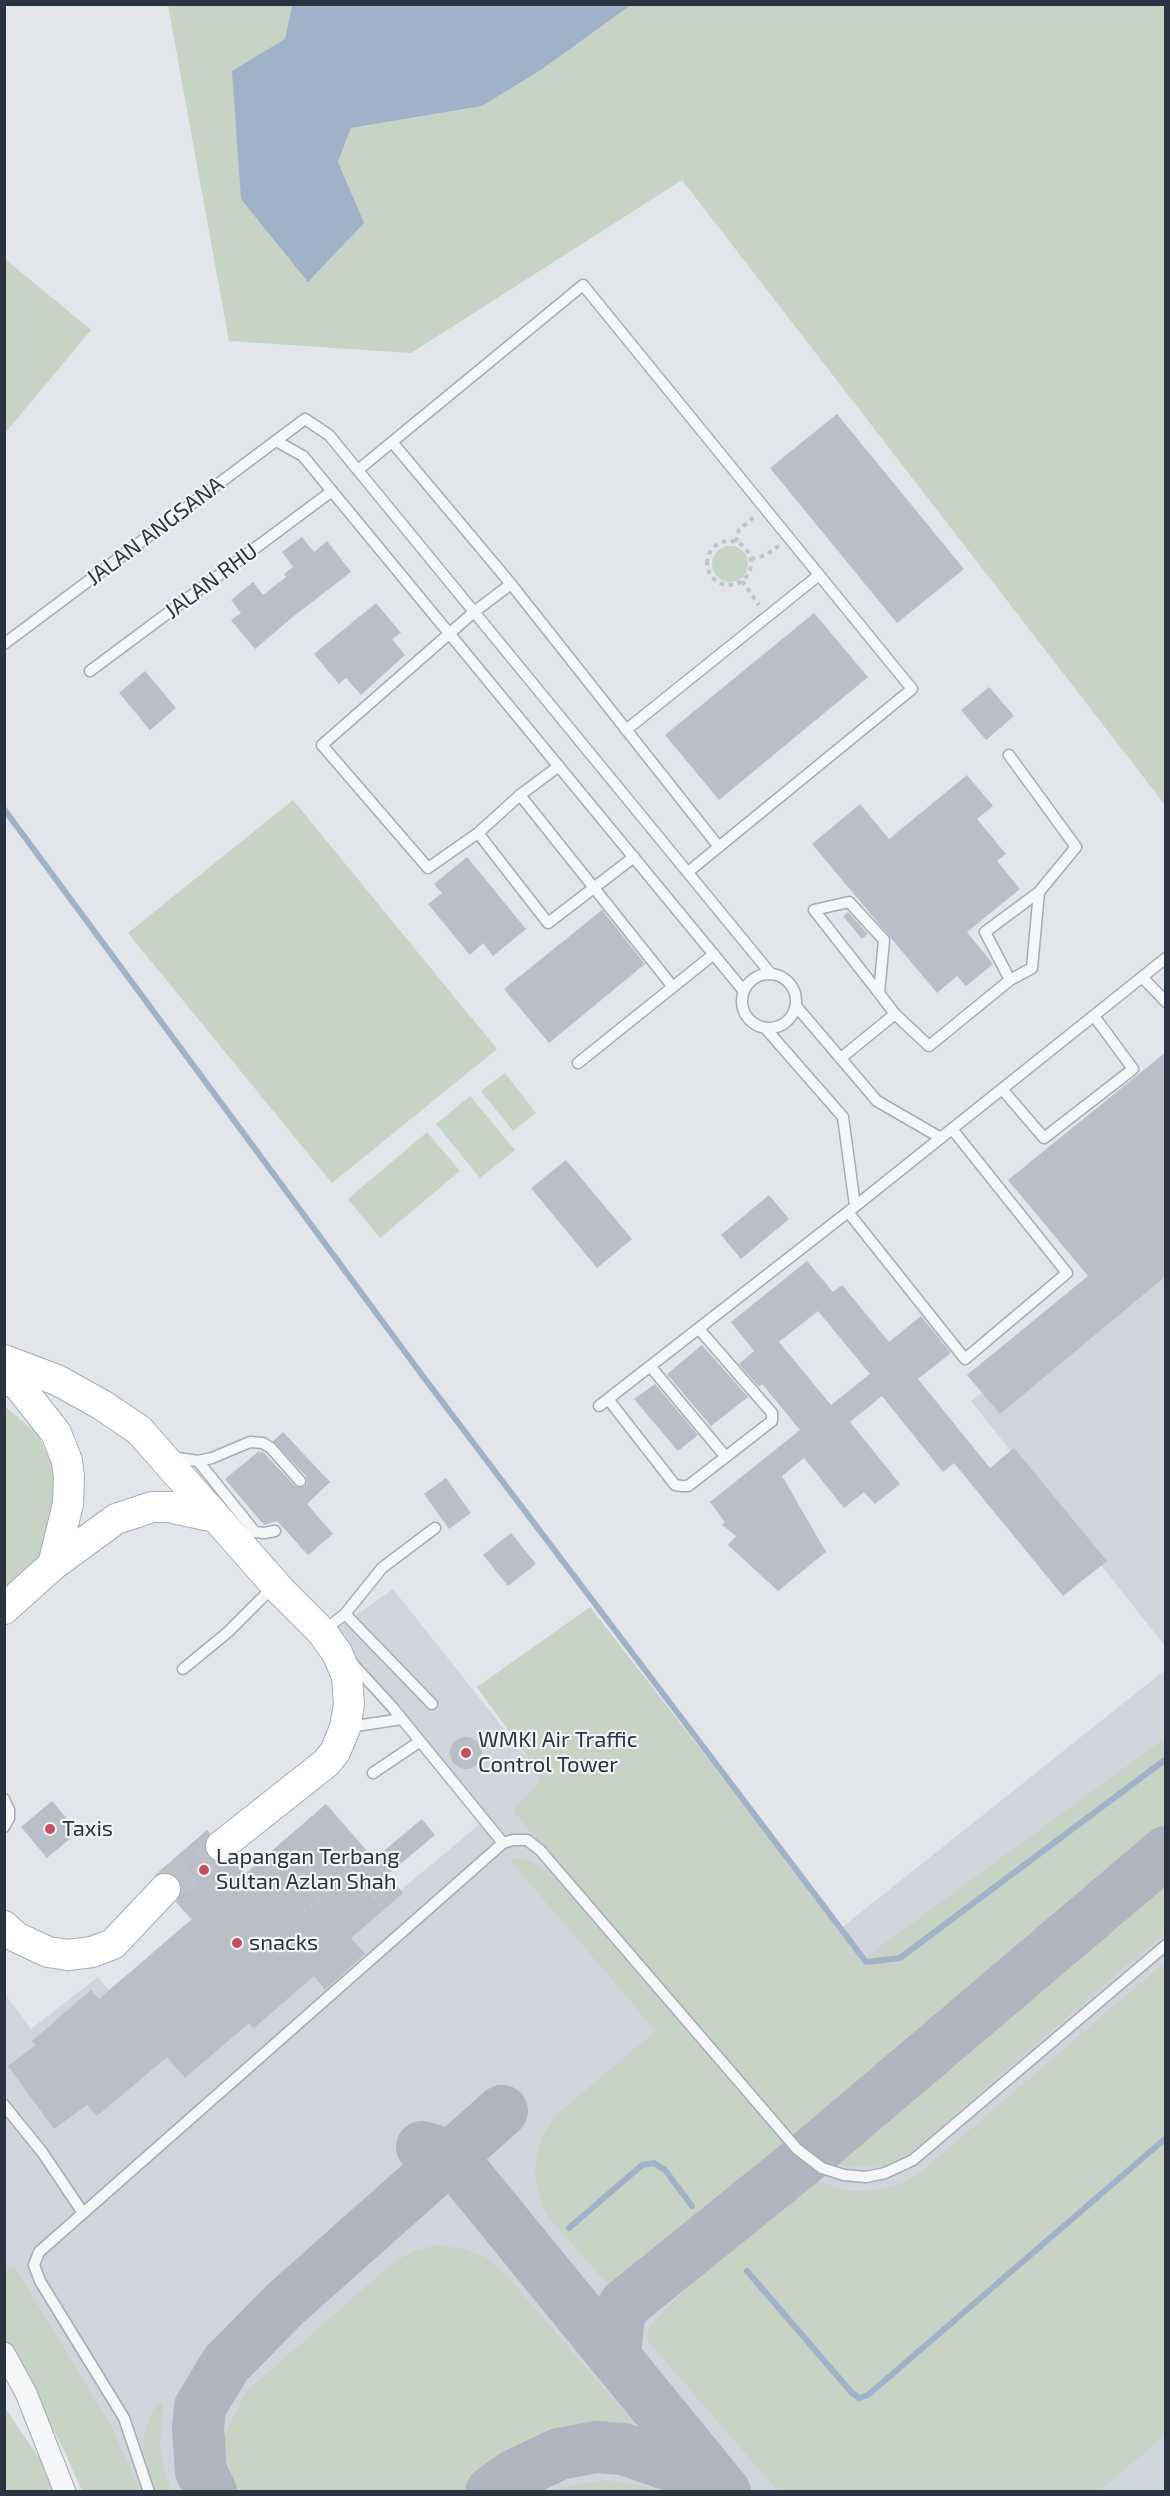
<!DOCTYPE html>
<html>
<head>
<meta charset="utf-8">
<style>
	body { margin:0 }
	#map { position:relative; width:1170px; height:2496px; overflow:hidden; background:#e2e5ea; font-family:"Exo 2",sans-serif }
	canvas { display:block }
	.frame { position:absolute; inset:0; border:6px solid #2b3240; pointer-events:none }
</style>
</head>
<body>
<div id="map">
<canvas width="1170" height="2496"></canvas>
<div class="frame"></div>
</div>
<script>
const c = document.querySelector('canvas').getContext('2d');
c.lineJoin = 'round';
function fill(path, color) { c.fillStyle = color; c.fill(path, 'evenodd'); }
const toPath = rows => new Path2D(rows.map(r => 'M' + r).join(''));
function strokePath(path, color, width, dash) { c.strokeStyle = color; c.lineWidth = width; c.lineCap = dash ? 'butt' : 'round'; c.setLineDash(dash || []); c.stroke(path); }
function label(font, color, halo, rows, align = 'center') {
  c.font = font + ' "Exo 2",sans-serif'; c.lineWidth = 4.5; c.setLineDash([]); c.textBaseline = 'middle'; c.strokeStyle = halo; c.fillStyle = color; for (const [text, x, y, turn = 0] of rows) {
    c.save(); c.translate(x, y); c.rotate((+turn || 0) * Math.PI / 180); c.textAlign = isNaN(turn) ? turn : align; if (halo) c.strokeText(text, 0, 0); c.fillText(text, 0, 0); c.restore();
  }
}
fill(toPath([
	[1165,1249,1165,1646,971,1401],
	[393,1589,539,1773,539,1783,862,1960,840,1929,1165,1670,1165,2491,111,2491,5,2288,5,1994,31,2029,98,1977,109,1990,191,1920,154,1876,207,1830,245,1874,326,1804,401,1890,488,1817,329,1634]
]), '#d0d4db');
fill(toPath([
	[168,5,292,5,285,39,364,223,338,162,351,128,482,106,541,70,631,5,1165,5,1165,805,682,180,411,353,229,341],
	[5,259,91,330,5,433],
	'712 564a18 18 0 1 1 36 0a18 18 0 1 1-36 0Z',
	[293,800,497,1049,332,1183,128,933],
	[505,1073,536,1113,513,1131,481,1091],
	[470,1096,515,1150,480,1178,436,1124],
	[427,1132,460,1171,380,1238,348,1199],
	[4,1406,36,1432,56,1471,55,1522,34,1567,4,1592],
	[590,1607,840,1929,862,1960,1165,1738,1165,1839,804,2146,779,2120,513,1811,539,1783,539,1773,477,1687],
	[522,1858,538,1865,561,1886,791,2152,635,2283,619,2288,609,2286,547,2215,541,2201,535,2178,536,2162,541,2139,555,2116,656,2031,510,1860],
	[1165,1874,1165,1932,911,2152,885,2165,846,2167,828,2162],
	[1165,1962,1165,2435,1099,2491,778,2491,649,2342,647,2335,651,2325,689,2286,813,2180,848,2191,870,2191,892,2187,915,2177],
	[437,2245,465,2249,488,2259,507,2276,639,2430,609,2428,525,2445,465,2491,237,2491,232,2485,224,2437,246,2392,394,2262,414,2251],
	[14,2266,111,2426,140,2491,82,2491,63,2448,31,2388,5,2344,5,2272],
	[159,2402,163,2405,160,2445,164,2470,171,2491,155,2492,149,2475,143,2450,144,2434,151,2414],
	[5,2408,62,2491,5,2491],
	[607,2480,647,2487,662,2491,552,2491,566,2486]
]), '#c7d3c4');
fill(toPath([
	[292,5,292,4,631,5,541,70,482,106,351,128,338,162,364,223,308,282,241,199,232,71,285,39]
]), '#a0b2c7');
strokePath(toPath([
	[4,809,422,1375,866,1962,900,1958,1166,1759],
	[569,2228,642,2165,654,2163,665,2170,692,2206],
	[747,2271,852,2393,859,2398,868,2395,1166,2138]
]), '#a0b2c7', 6);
strokePath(toPath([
	[422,2147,442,2153,458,2165,725,2492],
	[615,2354,619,2316,624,2305,806,2158,1166,1852],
	[211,2492,201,2471,198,2429,200,2407,226,2364,285,2304,502,2111],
	[491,2492,513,2476,559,2454,596,2447,623,2449,716,2481]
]), '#b0b4be', 52);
fill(toPath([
	[837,414,964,569,897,623,770,468],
	[302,537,314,552,327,541,351,572,294,616,255,649,231,620,241,613,231,600,253,582,263,595,286,577,284,574,293,567,282,552],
	[376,603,401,633,392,639,405,655,361,695,346,678,339,684,314,654],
	[814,613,868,677,719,800,665,735],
	[145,671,176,708,150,730,119,693],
	[989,687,1014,716,986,740,961,710],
	[967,775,993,806,977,819,1006,854,997,861,1020,889,967,932,993,964,966,986,957,976,937,993,812,844,860,804,889,839],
	[467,857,526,929,493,956,483,943,470,955,428,904,442,893,434,884],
	[602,910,645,964,549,1043,504,989],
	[848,912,868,934,862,939,843,916],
	[1166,1052,1166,1276,1000,1414,967,1375,1088,1276,1008,1180],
	[566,1160,632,1239,597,1268,531,1188],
	[769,1195,789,1219,741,1259,721,1235],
	[807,1261,833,1292,842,1285,889,1342,921,1316,951,1353,918,1379,990,1468,1014,1448,1107,1561,1063,1596,954,1463,943,1472,882,1396,850,1422,900,1484,875,1504,864,1492,844,1508,804,1458,782,1476,826,1552,778,1591,728,1545,736,1536,722,1525,725,1522,710,1502,800,1430,762,1384,759,1387,739,1364,754,1351,731,1322],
	[818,1311,870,1374,831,1405,779,1342],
	[702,1345,748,1397,711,1426,667,1374],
	[655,1384,698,1435,678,1451,634,1399],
	[283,1432,330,1482,307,1504,333,1534,308,1555,277,1521,264,1525,225,1479,259,1451,260,1453,262,1451,295,1486,304,1487,307,1483,306,1476,273,1441],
	[446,1478,471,1513,449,1529,424,1494],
	[511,1533,536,1564,508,1586,483,1555],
	'450 1753a16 16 0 1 1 32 0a16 16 0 1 1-32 0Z',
	[52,1801,78,1832,47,1858,21,1827],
	[326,1804,374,1859,422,1819,435,1835,387,1875,403,1893,351,1938,365,1954,325,1990,314,1976,254,2028,249,2023,185,2078,167,2057,97,2116,87,2105,54,2129,8,2066,36,2045,32,2041,91,1990,99,1999,192,1919,176,1902,182,1892,181,1884,177,1877,168,1872,154,1876,207,1830,210,1833,205,1840,204,1848,208,1857,215,1862,223,1863,232,1859,245,1874]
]), '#babec6');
strokePath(toPath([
	[165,1889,221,1846]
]), '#bdc1c8', 30, [30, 15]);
const lane = toPath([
	[276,441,303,456,743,990],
	[392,442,511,584,719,847],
	[358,470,583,285,912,689,688,872],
	[511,584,474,612,322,745,428,868,478,833,520,795,559,766],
	[4,644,305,419,329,435,771,974],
	[90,671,332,491],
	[626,730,819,575],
	[1009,755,1076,847,1039,892],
	[520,795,673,987],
	[478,833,548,923,634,857],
	[1039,892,1032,968,1010,980,985,932,1039,892],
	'742 1001a27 27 0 1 1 54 0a27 27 0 1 1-54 0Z',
	[1142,977,1166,1002],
	[879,993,884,940,849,902,814,910,879,993,895,1014],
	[796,1006,877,1101,941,1138],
	[766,1029,843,1117,855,1206],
	[841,1058,895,1014,929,1046,1010,980],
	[578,1063,714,954],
	[1002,1089,1044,1138,1133,1069,1094,1016],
	[848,1212,965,1359,1067,1273,952,1129],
	[650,1366,725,1456],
	[608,1399,675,1485,682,1486,688,1486,772,1421,772,1413,699,1329],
	[599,1406,848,1212,1166,958],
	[171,1457,198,1461,212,1458,250,1442,263,1443,271,1448,300,1481],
	[198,1461,255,1532,264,1533,275,1531],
	[345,1614,432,1704],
	[322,1632,345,1614,382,1568,435,1528],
	[352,1663,393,1708,503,1843],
	[183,1669,228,1632,275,1585],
	[349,1727,402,1719],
	[373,1773,419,1742],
	[4,1799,9,1810,9,1818,4,1827],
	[4,2105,42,2152,83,2213],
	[149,2492,124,2418,40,2281,34,2265,39,2252,503,1843,513,1840,527,1840,540,1850,797,2149,822,2168,844,2175,866,2177,885,2173,913,2160,1166,1945]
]);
const street = toPath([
	[4,2353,26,2393,65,2492]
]);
const secondary = toPath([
	[4,1360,57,1380,102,1405,139,1430,280,1590,322,1632,337,1653,347,1676,349,1704,345,1728,335,1752,326,1763,221,1846],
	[4,1377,19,1386,56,1433,67,1461,69,1477,68,1504,53,1565],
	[4,1609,53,1565,116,1519,152,1507,169,1507,215,1517],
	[4,1926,16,1937,48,1952,68,1955,92,1952,113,1944,165,1889]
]);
strokePath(lane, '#a7acb4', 13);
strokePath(street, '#a7acb4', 23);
strokePath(secondary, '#a7acb4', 32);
strokePath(toPath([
	'707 563a22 22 0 1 1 44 0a22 22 0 1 1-44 0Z',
	[736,542,739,530,754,517],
	[751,559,766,555,780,545],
	[742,581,759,605],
	[362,1897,378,1883],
	[303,1913,350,1870,385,1909]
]), '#c0c3c8', 4, [4.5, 4.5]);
strokePath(lane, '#f5f6f8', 10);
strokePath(street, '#f5f6f8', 21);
strokePath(secondary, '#fff', 30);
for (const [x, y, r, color] of [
	[466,1753,6,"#c5515f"],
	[50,1829,6,"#c5515f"],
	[204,1870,6,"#c5515f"],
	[237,1943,6,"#c5515f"]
]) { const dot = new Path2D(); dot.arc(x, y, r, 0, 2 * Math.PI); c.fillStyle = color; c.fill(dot); strokePath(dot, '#f2f4f7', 2); }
label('22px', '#2b3240', '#f2f4f7', [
	["JALAN ANGSANA",155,531,-37],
	["JALAN RHU",211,581,-37]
]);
label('22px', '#2b3240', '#f2f4f7', [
	["WMKI Air Traffic",478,1740],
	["Control Tower",478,1765],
	["Taxis",62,1829],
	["Lapangan Terbang",216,1857],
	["Sultan Azlan Shah",216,1882],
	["snacks",249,1943]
], 'left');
</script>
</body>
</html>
